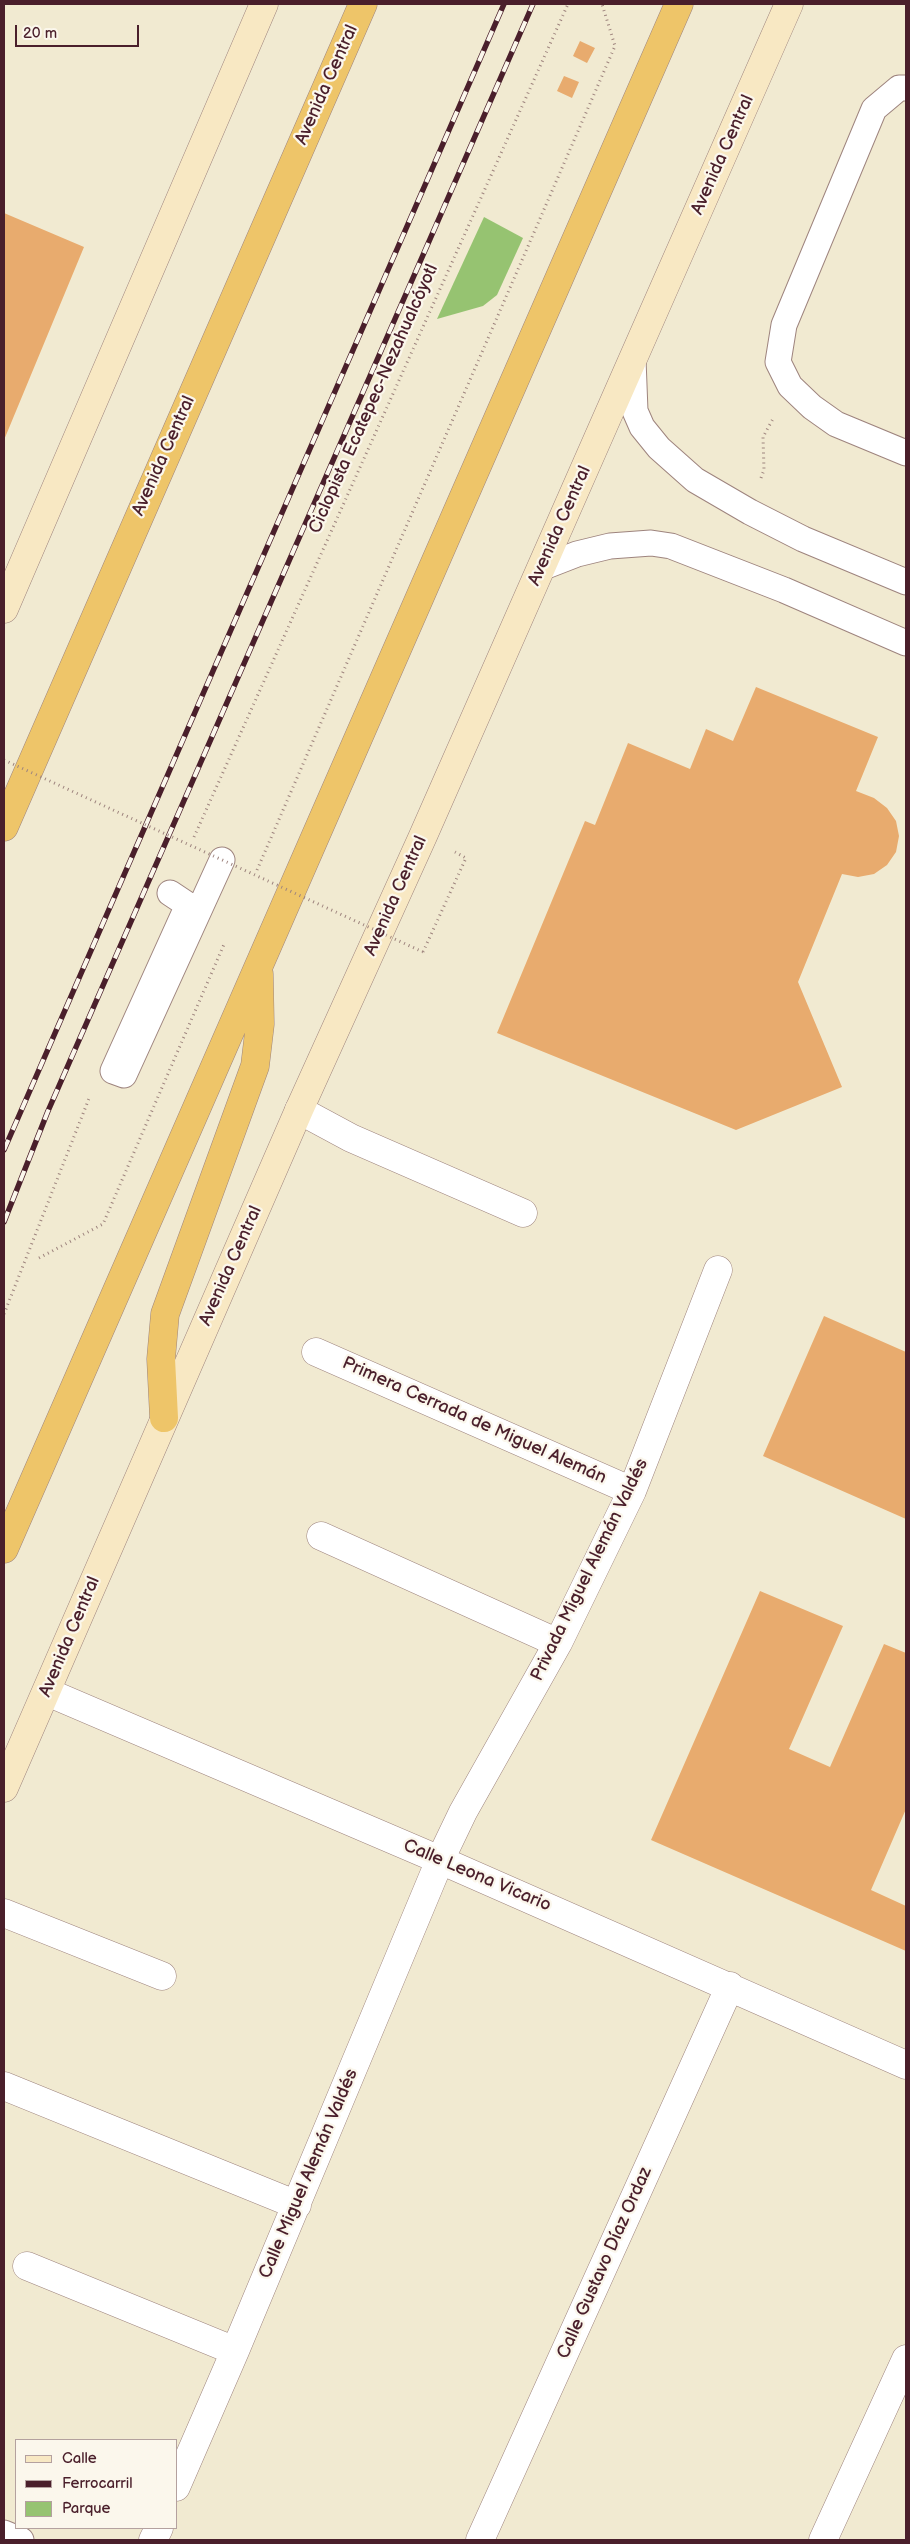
<!DOCTYPE html>
<html>
<head>
<meta charset="utf-8">
<style>
	body { margin:0 }
	#map { position:relative; width:910px; height:2544px; overflow:hidden; background:#f1ead1; font-family:"Balsamiq Sans",sans-serif }
	canvas { display:block }
	.frame { position:absolute; inset:0; border:5px solid #4a1f2b; pointer-events:none }
	.legend { position:absolute; left:15px; top:2439px; width:162px; height:90px; box-sizing:border-box; background:#fbf7ec; border:1px solid #b4a19f; margin:0; padding:6px 9px; list-style:none; font-size:15px; color:#4a1f2b }
	.legend li { display:flex; align-items:center; gap:10px; height:25px }
	.legend b { width:25px; border:1px solid #b4a19f }
	.scale { position:absolute; left:15px; top:25px; width:124px; height:22px; box-sizing:border-box; border:2px solid #4a1f2b; border-top:0; padding-left:6px; font-size:15px; line-height:18px; white-space:nowrap; color:#4a1f2b; -webkit-text-stroke:4px #fbf7ec; paint-order:stroke }
</style>
</head>
<body>
<div id="map">
<canvas width="910" height="2544"></canvas>
<div class="frame"></div>
<ul class="legend">
<li><b style="height:6px;background:#f8e8c3"></b>Calle</li>
<li><b style="height:6px;background:#4a1f2b"></b>Ferrocarril</li>
<li><b style="height:14px;background:#96c371"></b>Parque</li>
</ul>
<div class="scale">20 m</div>
</div>
<script>
const c = document.querySelector('canvas').getContext('2d');
c.lineJoin = 'round';
function fill(path, color) { c.fillStyle = color; c.fill(path, 'evenodd'); }
const toPath = rows => new Path2D(rows.map(r => 'M' + r).join(''));
function strokePath(path, color, width, dash) { c.strokeStyle = color; c.lineWidth = width; c.lineCap = dash ? 'butt' : 'round'; c.setLineDash(dash || []); c.stroke(path); }
function label(font, color, halo, rows, align = 'center') {
  c.font = font + ' "Balsamiq Sans",sans-serif'; c.lineWidth = 4.5; c.setLineDash([]); c.textBaseline = 'middle'; c.strokeStyle = halo; c.fillStyle = color; for (const [text, x, y, turn = 0] of rows) {
    c.save(); c.translate(x, y); c.rotate((+turn || 0) * Math.PI / 180); c.textAlign = isNaN(turn) ? turn : align; if (halo) c.strokeText(text, 0, 0); c.fillText(text, 0, 0); c.restore();
  }
}
fill(toPath([
	[484,217,523,238,497,295,483,306,437,319]
]), '#96c371');
fill(toPath([
	[580,41,595,48,587,63,573,56],
	[564,76,579,82,572,98,557,91],
	[4,213,84,247,4,440],
	[756,687,878,737,856,791,874,798,887,808,896,821,899,836,896,852,887,865,874,874,858,877,842,874,798,982,842,1087,736,1130,497,1033,585,821,595,825,628,743,690,769,706,729,733,741],
	[824,1316,906,1352,906,1519,763,1456],
	[760,1591,843,1626,789,1749,830,1767,884,1644,906,1653,906,1809,871,1890,906,1906,906,1951,651,1840]
]), '#e8ab6e');
const lane = toPath([
	[906,88,899,88,874,109,784,325,778,362,790,386,812,407,836,424,906,453],
	[633,359,635,411,642,427,659,448,695,480,750,512,803,539,906,582],
	[541,568,577,554,610,546,651,543,671,546,784,590,906,643],
	[170,893,188,905,113,1071,124,1075,222,860],
	[4,2533,21,2540]
]);
const street = toPath([
	[299,1110,351,1138,523,1213],
	[316,1352,632,1491],
	[321,1536,558,1643],
	[47,1692,440,1860,906,2065],
	[4,1913,162,1976],
	[4,2086,297,2205],
	[27,2266,235,2351],
	[176,2487,235,2351,440,1860,463,1812,558,1643,632,1491,718,1270],
	[153,2540,159,2528],
	[480,2540,730,1986],
	[823,2540,906,2359]
]);
const secondary = toPath([
	[4,609,264,4],
	[4,1788,299,1110,423,836,789,4]
]);
const highway = toPath([
	[4,827,363,4],
	[164,1418,161,1359,165,1314,255,1066,260,1024,259,974],
	[4,1549,679,4]
]);
strokePath(lane, '#9e847e', 27);
strokePath(street, '#9e847e', 29);
strokePath(secondary, '#9e847e', 29);
strokePath(highway, '#9e847e', 29);
strokePath(toPath([
	[761,478,764,470,763,437,774,417],
	[194,837,568,4],
	[257,870,615,46,602,4],
	[423,952,466,858,455,852],
	[39,1258,103,1224,225,942],
	[4,1314,90,1096]
]), '#9e847e', 3, [1, 4]);
strokePath(lane, '#fff', 25);
strokePath(street, '#fff', 28);
strokePath(secondary, '#f8e8c3', 28);
strokePath(highway, '#eec569', 28);
const rail = toPath([
	[4,1150,504,4],
	[4,1222,48,1111,533,4]
]);
strokePath(rail, '#4a1f2b', 5.5);
strokePath(rail, '#fbf7ec', 4, [11]);
strokePath(toPath([
	[4,760,423,952]
]), '#9e847e', 3, [1, 4]);
label('18px', '#4a1f2b', '#fbf7ec', [
	["Avenida Central",327,85,-66],
	["Avenida Central",723,155,-66],
	["Ciclopista Ecatepec-Nezahualcóyotl",374,399,-66],
	["Avenida Central",164,456,-66],
	["Avenida Central",560,526,-66],
	["Avenida Central",396,896,-66],
	["Avenida Central",231,1266,-66],
	["Primera Cerrada de Miguel Alemán",474,1421,24],
	["Privada Miguel Alemán Valdés",590,1570,-64],
	["Avenida Central",70,1637,-67],
	["Calle Leona Vicario",477,1876,23],
	["Calle Miguel Alemán Valdés",309,2174,-67],
	["Calle Gustavo Díaz Ordaz",605,2263,-66]
]);
</script>
</body>
</html>
